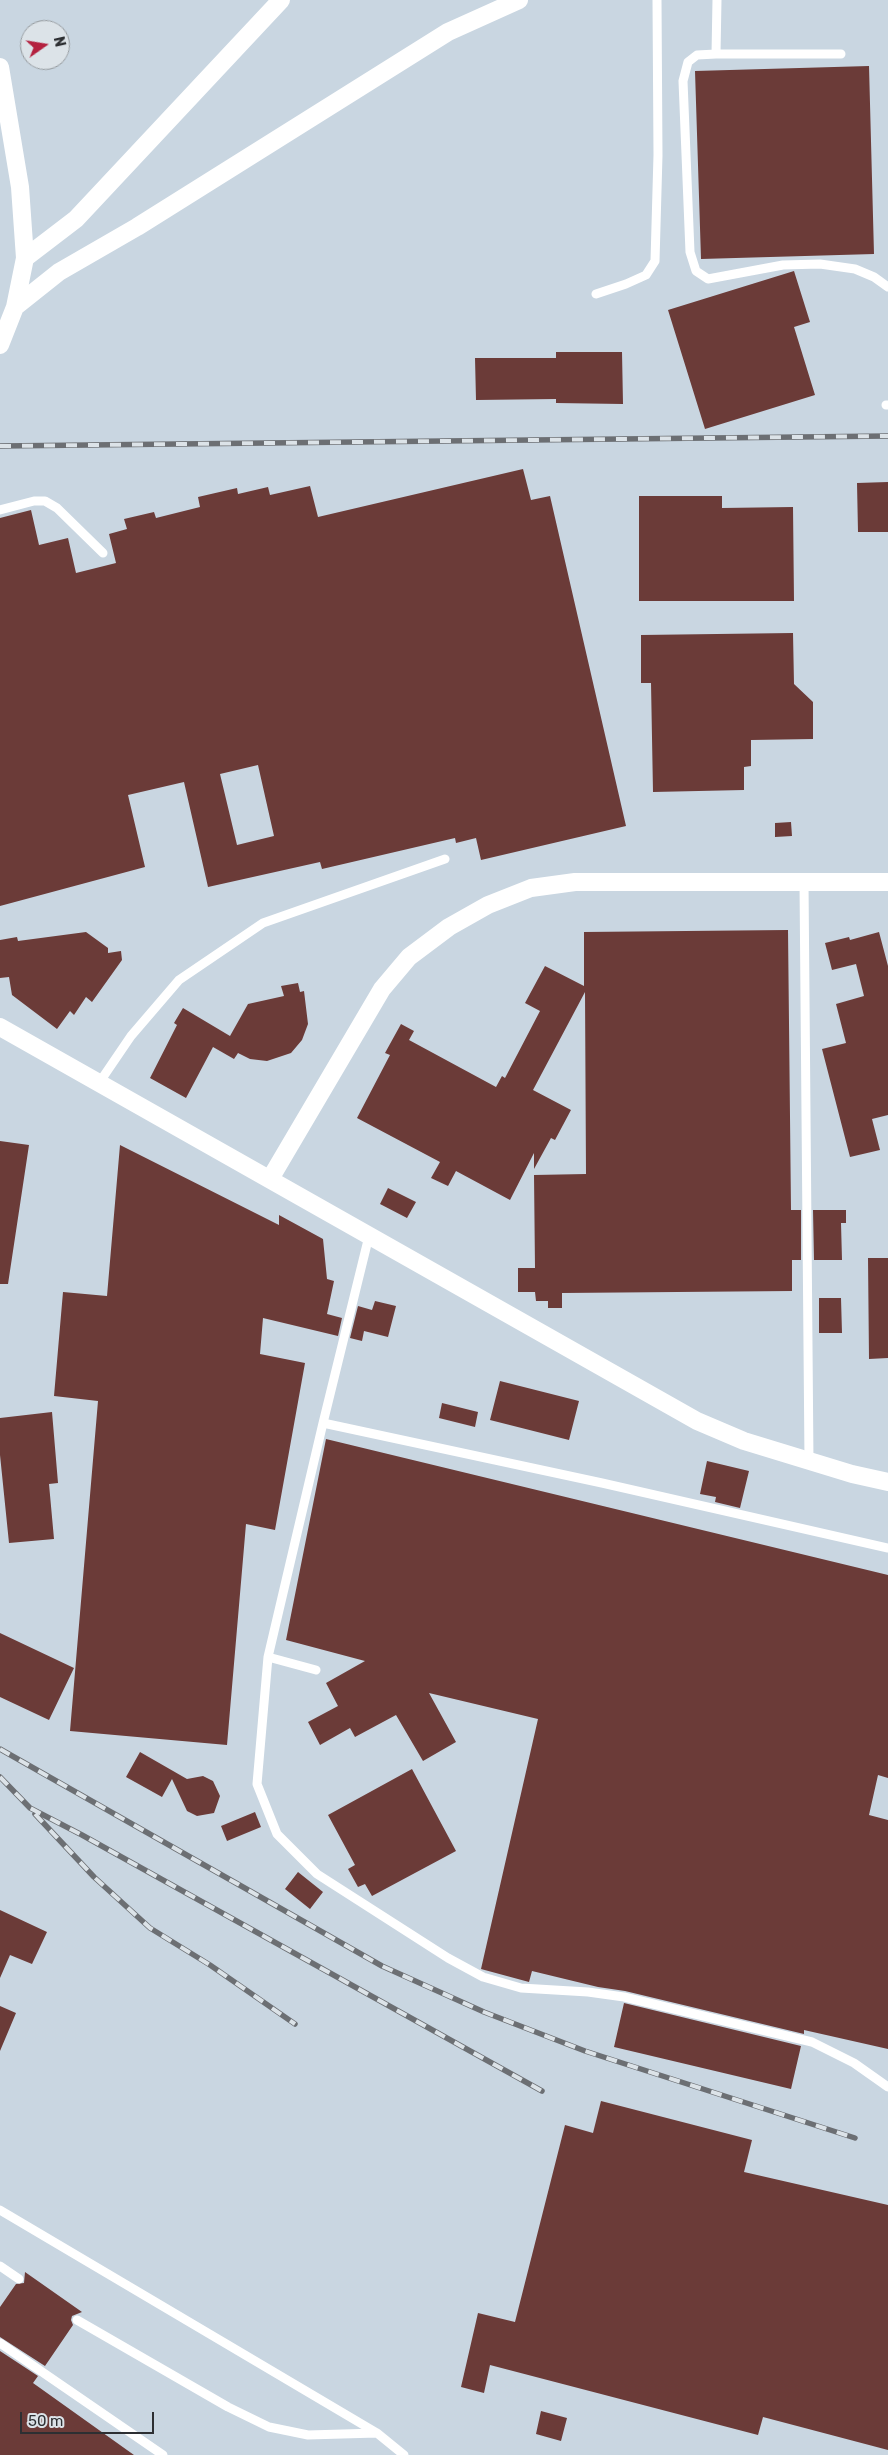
<!DOCTYPE html>
<html>
<head>
<meta charset="utf-8">
<style>
	body { margin:0 }
	#map { position:relative; width:888px; height:2455px; overflow:hidden; background:#dce3e8; font-family:Rubik,sans-serif }
	canvas { display:block }
	.north { position:absolute; left:20px; top:20px; width:50px; height:50px; box-sizing:border-box; background:#dce3e8; border:1px solid #969b9f; border-radius:50%; rotate:77deg; font-size:14px; font-weight:700; line-height:20px; text-align:center; color:#2d2f32 }
	.north::after { content:''; display:block; margin:auto; width:18px; height:22px; background:#b4213f; clip-path:polygon(50% 0,100% 100%,50% 72%,0 100%) }
	.scale { position:absolute; left:20px; top:2412px; width:134px; height:22px; box-sizing:border-box; border:2px solid #2d2f32; border-top:0; padding-left:6px; font-size:15px; line-height:18px; white-space:nowrap; color:#2d2f32; -webkit-text-stroke:4px #dce3e8; paint-order:stroke }
</style>
</head>
<body>
<div id="map">
<canvas width="888" height="2455"></canvas>
<div class="north">N</div>
<div class="scale">50 m</div>
</div>
<script>
const c = document.querySelector('canvas').getContext('2d');
c.lineJoin = 'round';
function fill(path, color) { c.fillStyle = color; c.fill(path, 'evenodd'); }
const toPath = rows => new Path2D(rows.map(r => 'M' + r).join(''));
function strokePath(path, color, width, dash) { c.strokeStyle = color; c.lineWidth = width; c.lineCap = dash ? 'butt' : 'round'; c.setLineDash(dash || []); c.stroke(path); }
fill(toPath([
	[0,0,888,0,888,2455,0,2455],
	[30,30,60,30,60,60,30,60]
]), '#c9d6e1');
fill(toPath([
	[869,66,874,254,701,259,695,71],
	[794,271,810,322,794,327,815,395,705,429,668,310],
	[556,352,622,352,623,404,556,403,556,399,476,400,475,358,556,358],
	[523,469,531,500,550,496,626,826,481,860,476,838,456,843,455,838,322,869,320,862,208,887,184,782,128,795,145,867,0,906,0,518,31,510,39,545,68,538,76,573,116,563,109,534,127,529,124,519,154,512,156,518,200,507,198,497,237,488,238,494,268,487,270,495,310,486,318,517],
	[258,765,274,836,237,845,220,774],
	[888,482,888,532,858,532,857,483],
	[639,496,722,496,722,508,793,507,794,601,639,601],
	[793,633,794,684,813,702,813,739,751,740,751,766,744,767,744,790,653,792,651,683,641,683,641,635],
	[791,822,792,836,775,837,775,823],
	[788,930,791,1210,801,1210,801,1260,792,1260,792,1291,562,1293,562,1308,548,1308,548,1301,536,1301,535,1292,518,1292,518,1268,535,1268,534,1175,586,1174,585,992,533,1090,571,1110,555,1140,551,1138,534,1169,534,1153,510,1200,456,1171,448,1186,431,1178,440,1162,357,1118,390,1055,385,1053,401,1024,414,1031,409,1040,496,1087,502,1076,505,1078,540,1011,525,1003,545,966,584,986,584,932],
	[86,932,108,948,108,953,121,951,122,960,92,1002,86,997,74,1015,70,1011,57,1029,12,995,9,977,0,978,0,940,17,937,18,941],
	[879,932,888,966,888,1115,872,1119,880,1150,850,1157,822,1049,846,1043,836,1004,864,996,856,964,832,970,825,943,849,937,850,940],
	[298,983,300,992,304,991,308,1024,302,1040,291,1053,267,1061,250,1059,238,1053,234,1059,213,1047,186,1098,150,1078,177,1025,174,1023,183,1008,230,1036,248,1004,284,996,281,986],
	[0,1141,29,1145,8,1284,0,1284],
	[120,1145,279,1225,279,1215,323,1239,327,1279,334,1281,327,1314,342,1318,338,1336,263,1318,260,1354,305,1363,275,1530,246,1524,227,1745,70,1731,98,1401,54,1396,63,1292,107,1296],
	[388,1188,416,1202,407,1218,380,1204],
	[813,1210,846,1210,846,1223,841,1223,842,1260,814,1260],
	[868,1258,888,1258,888,1358,869,1359],
	[819,1298,841,1298,842,1333,819,1333],
	[375,1301,396,1306,388,1337,364,1331,362,1341,350,1338,358,1306,372,1310],
	[500,1381,579,1401,569,1440,490,1420],
	[442,1403,478,1412,475,1427,439,1418],
	[52,1412,58,1483,49,1484,54,1539,9,1543,0,1455,0,1418],
	[326,1439,888,1575,888,1778,878,1775,869,1815,888,1820,888,2049,804,2030,804,2034,625,1991,598,1987,532,1971,529,1982,481,1969,538,1719,429,1693,456,1742,423,1761,396,1715,355,1737,350,1728,320,1745,308,1722,338,1706,326,1683,365,1661,286,1640],
	[707,1461,749,1471,740,1508,715,1502,716,1497,700,1494],
	[0,1633,74,1668,49,1720,0,1697],
	[140,1752,187,1779,203,1776,213,1781,220,1796,214,1813,197,1816,187,1811,172,1779,162,1797,126,1777],
	[412,1769,456,1851,372,1896,365,1884,358,1887,348,1869,355,1865,328,1815],
	[255,1812,261,1827,227,1841,221,1826],
	[298,1872,323,1892,310,1909,285,1889],
	[0,1910,47,1932,32,1964,10,1955,0,1978],
	[624,2003,801,2046,791,2089,614,2047],
	[0,2006,16,2013,0,2051],
	[601,2101,752,2140,744,2172,888,2205,888,2450,763,2417,758,2435,490,2365,484,2393,461,2387,478,2313,515,2322,565,2125,593,2133],
	[25,2272,82,2312,72,2316,71,2320,73,2325,45,2366,0,2337,0,2307,16,2284,24,2283],
	[0,2351,38,2376,33,2383,134,2455,0,2455],
	[541,2411,567,2418,561,2441,536,2434]
]), '#6b3b38');
strokePath(toPath([
	[717,0,716,54,841,54],
	[716,54,697,55,688,62,683,81,690,252,696,271,708,279,783,265,820,264,855,269,874,277,888,287],
	[596,294,626,284,646,275,655,261,658,155,657,0],
	[886,405,888,405],
	[0,510,34,501,45,501,57,508,103,553],
	[804,882,809,1461],
	[99,1083,131,1036,179,980,263,923,445,859],
	[369,1236,323,1423,602,1483,888,1548],
	[268,1657,323,1423],
	[316,1670,268,1657,257,1784,277,1834,317,1874,448,1958,483,1977,521,1988,588,1992,624,1997,812,2042,854,2063,888,2087],
	[0,2210,377,2433,404,2455],
	[0,2266,19,2279],
	[77,2320,228,2407,269,2427,308,2435,377,2433],
	[0,2343,163,2455]
]), '#fff', 9);
strokePath(toPath([
	[0,67,20,187,25,258,15,307,0,345],
	[25,258,76,219,281,0],
	[15,307,59,272,137,227,448,32,519,0],
	[0,1027,697,1421,744,1441,852,1474,888,1482],
	[270,1179,382,989,409,957,449,927,488,905,531,888,575,882,888,882]
]), '#fff', 18);
const rail = toPath([
	[0,446,888,436],
	[0,1749,382,1966,484,2012,585,2051,855,2138],
	[0,1777,30,1808,82,1835,542,2091],
	[35,1814,94,1877,150,1928,210,1965,295,2024]
]);
strokePath(rail, '#6c6f73', 5.5);
strokePath(rail, '#dce3e8', 4, [11]);
</script>
</body>
</html>
